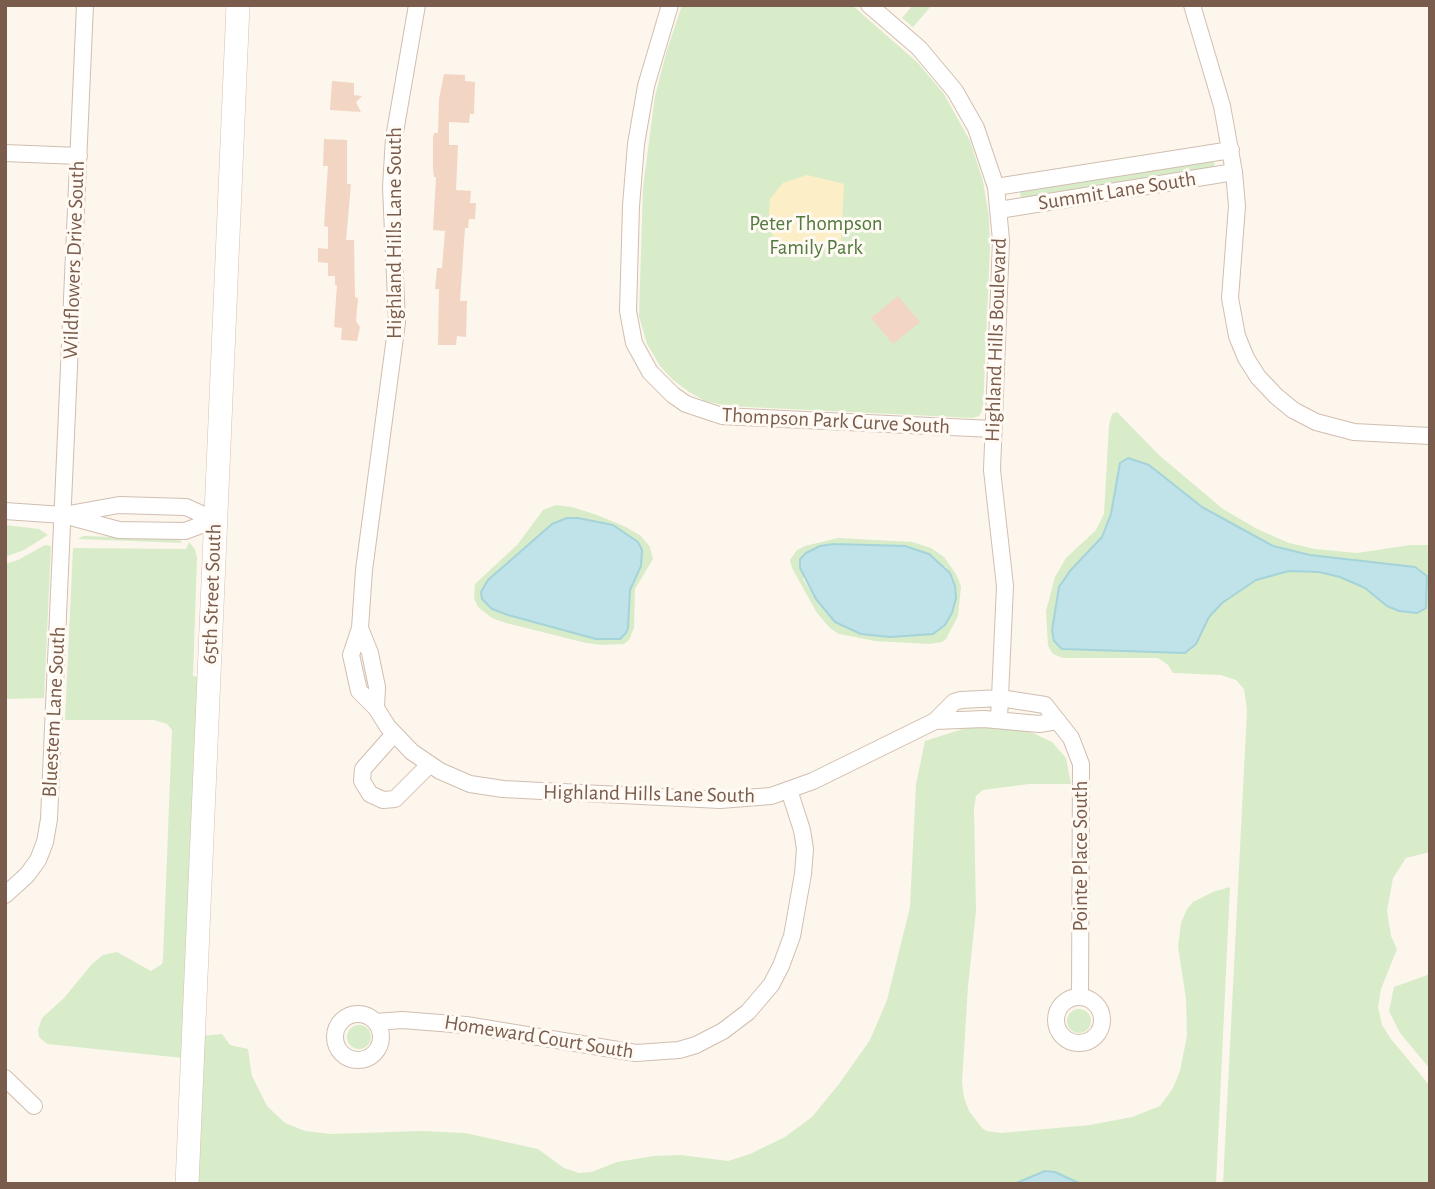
<!DOCTYPE html>
<html>
<head>
<meta charset="utf-8">
<style>
	body { margin:0 }
	#map { position:relative; width:1435px; height:1189px; overflow:hidden; background:#fdf6ec; font-family:"Alegreya Sans",sans-serif }
	canvas { display:block }
	.frame { position:absolute; inset:0; border:7px solid #7a5c4d; pointer-events:none }
</style>
</head>
<body>
<div id="map">
<canvas width="1435" height="1189"></canvas>
<div class="frame"></div>
</div>
<script>
const c = document.querySelector('canvas').getContext('2d');
c.lineJoin = 'round';
function fill(path, color) { c.fillStyle = color; c.fill(path, 'evenodd'); }
const toPath = rows => new Path2D(rows.map(r => 'M' + r).join(''));
function strokePath(path, color, width, dash) { c.strokeStyle = color; c.lineWidth = width; c.lineCap = dash ? 'butt' : 'round'; c.setLineDash(dash || []); c.stroke(path); }
function label(font, color, halo, rows, align = 'center') {
  c.font = font + ' "Alegreya Sans",sans-serif'; c.lineWidth = 6; c.setLineDash([]); c.textBaseline = 'middle'; c.strokeStyle = halo; c.fillStyle = color; for (const [text, x, y, turn = 0] of rows) {
    c.save(); c.translate(x, y); c.rotate((+turn || 0) * Math.PI / 180); c.textAlign = isNaN(turn) ? turn : align; if (halo) c.strokeText(text, 0, 0); c.fillText(text, 0, 0); c.restore();
  }
}
fill(toPath([
	[682,5,852,5,918,63,944,94,970,141,983,181,989,217,990,248,983,409,979,416,973,418,727,406,705,401,689,392,672,379,660,366,647,344,639,316,643,187,655,96,667,50],
	[913,5,932,5,913,27,902,18],
	[1214,161,1215,169,1021,199,1020,191],
	[1117,412,1160,456,1223,509,1257,529,1289,543,1315,549,1357,553,1410,545,1430,545,1430,852,1406,858,1393,878,1387,911,1391,936,1397,949,1381,989,1378,1007,1382,1025,1391,1039,1430,1086,1430,1184,1223,1184,1247,710,1244,689,1236,680,1221,675,1173,673,1168,665,1158,658,1063,658,1053,654,1048,646,1046,611,1055,577,1066,558,1096,530,1104,514,1109,425,1112,414],
	[1128,458,1149,465,1192,500,1239,528,1273,546,1310,555,1409,613,1387,605,1365,588,1340,577,1319,572,1290,571,1256,580,1222,603,1209,617,1200,638,1185,653,1071,650,1052,630,1059,587,1102,537,1111,514,1120,463],
	[556,505,572,507,597,515,626,527,641,536,650,547,653,559,635,589,634,628,629,640,624,644,602,645,586,643,506,623,492,618,478,607,474,598,475,584,518,544,543,510],
	[578,518,613,525,638,542,642,550,641,566,630,590,628,628,626,633,620,639,596,639,492,609,517,556,552,524],
	[5,525,39,529,48,535,24,550,5,557],
	[83,536,179,539,182,543,78,539],
	[838,538,912,542,931,548,944,557,956,574,961,586,958,616,946,639,942,642,929,644,875,641,839,634,830,628,817,613,792,568,790,560,797,550,805,546],
	[834,544,856,544,946,567,952,577,956,598,952,613,945,625,847,629,836,622,816,599,803,579,820,546],
	[189,542,195,549,197,558,193,676,200,677,183,1058,47,1044,39,1037,38,1030,42,1018,64,998,92,964,103,955,117,952,151,971,162,964,163,958,172,730,167,724,154,720,65,720,73,548,186,549],
	[45,545,51,546,44,698,5,699,5,564,18,560],
	[984,727,1011,728,1033,733,1052,742,1066,758,1071,784,1029,784,983,790,976,796,974,808,976,911,968,986,962,1083,964,1098,969,1111,982,1128,987,1131,1001,1133,1090,1125,1132,1117,1160,1106,1173,1088,1180,1071,1187,1036,1186,999,1178,947,1181,923,1187,909,1193,902,1213,892,1230,887,1216,1184,1081,1184,1055,1172,1045,1171,1014,1184,195,1184,201,1036,222,1034,230,1045,248,1049,252,1076,267,1106,285,1123,305,1131,331,1134,422,1131,465,1133,538,1149,564,1168,579,1173,592,1172,617,1162,654,1156,681,1155,728,1161,750,1154,785,1137,812,1117,839,1084,870,1040,887,1000,910,907,916,784,925,741,966,728],
	[1430,974,1430,1069,1400,1033,1389,1011,1394,987],
	'1067 1021a12 12 0 1 1 24 0a12 12 0 1 1-24 0Z',
	'347 1037a12 12 0 1 1 24 0a12 12 0 1 1-24 0Z'
]), '#d8ecc9');
fill(toPath([
	[807,175,844,184,841,242,833,249,774,246,769,214,770,199,783,183]
]), '#fcefc7');
const water = toPath([
	[1128,458,1149,465,1202,507,1273,546,1310,555,1415,567,1427,576,1426,608,1417,613,1399,611,1387,606,1365,588,1340,577,1319,572,1289,571,1256,580,1222,603,1209,617,1196,644,1185,653,1062,649,1054,641,1052,630,1059,587,1070,571,1102,537,1111,514,1120,463,1128,458],
	[567,518,578,518,613,525,638,542,642,550,641,566,630,590,628,628,626,633,620,639,596,639,508,615,492,609,482,599,481,592,488,580,552,524,567,518],
	[834,544,905,546,929,554,950,573,955,586,956,598,952,613,945,625,933,634,890,637,861,634,835,622,816,599,800,568,800,559,806,553,820,546,834,544],
	[1045,1171,1055,1172,1081,1184,1014,1184,1045,1171]
]);
fill(water, '#bfe3e8');
strokePath(water, '#a5d3da', 2);
fill(toPath([
	[444,74,465,75,465,81,475,82,474,114,470,114,469,123,449,122,449,145,458,145,456,190,471,191,470,203,476,203,475,219,469,219,468,228,465,228,460,301,467,301,466,337,457,336,456,345,438,345,439,289,435,289,437,268,442,268,445,231,433,230,436,177,434,177,433,169,433,138,434,133,438,133,439,99],
	[332,81,354,83,354,95,362,96,356,102,361,112,330,110],
	[324,139,347,140,347,184,351,184,346,240,354,240,355,297,358,298,356,321,360,327,357,341,341,340,342,328,334,327,337,285,335,285,335,276,328,276,328,263,318,262,318,248,328,249,328,227,324,226,328,166,323,166],
	[898,296,920,322,893,344,871,318]
]), '#f3d5c3');
const street = toPath([
	[417,5,394,138,391,187,397,322,364,570,360,628,351,655,359,691,376,708,388,727,412,752,440,771,470,784,503,789,720,800,771,796,813,781,935,721,954,702,961,700,1000,698,1045,705,1071,738,1081,764,1080,997],
	[670,5,646,86,636,144,631,206,628,311,634,343,650,372,673,395,686,404,722,416,992,429],
	[869,5,919,48,955,91,976,128,996,187,1001,240,992,470,1005,586,999,719],
	[1192,5,1222,106,1234,172,1237,206,1230,298,1237,336,1246,358,1258,377,1276,396,1293,410,1316,422,1354,432,1430,436],
	[5,153,79,156],
	[996,187,1231,150],
	[999,210,1234,172],
	[5,511,63,515,119,530,185,531,215,520],
	[69,514,119,505,186,507,215,520],
	[360,628,370,653,377,687,376,708],
	[935,721,984,719,1039,724,1058,721],
	[394,734,363,769,362,781,370,794,383,800,395,799,429,765],
	[5,895,27,875,38,860,45,842,49,819,85,5],
	'1056 1020a23 23 0 1 1 46 0a23 23 0 1 1-46 0Z',
	'335 1037a23 23 0 1 1 46 0a23 23 0 1 1-46 0Z',
	[376,1022,402,1020,466,1025,636,1053,679,1050,696,1045,723,1031,748,1012,771,985,781,966,792,936,803,874,805,849,802,830,789,790],
	[5,1078,34,1106]
]);
const secondary = toPath([
	[187,1184,238,5]
]);
strokePath(street, '#d1beb0', 18);
strokePath(secondary, '#d6c0b0', 24);
strokePath(street, '#fff', 16);
strokePath(secondary, '#fff', 23);
label('21px', '#7a5c4d', '#fffaf3', [
	["Summit Lane South",1117,191,-9],
	["Highland Hills Lane South",395,233,-90],
	["Wildflowers Drive South",74,260,-88],
	["Highland Hills Boulevard",996,340,-88],
	["Thompson Park Curve South",836,421,3],
	["65th Street South",212,594,-88],
	["Bluestem Lane South",54,712,-87],
	["Highland Hills Lane South",649,794,1],
	["Pointe Place South",1081,856,-90],
	["Homeward Court South",539,1037,9]
]);
label('21px', '#537a41', '#fffaf3', [
	["Peter Thompson",816,224],
	["Family Park",816,248]
]);
</script>
</body>
</html>
